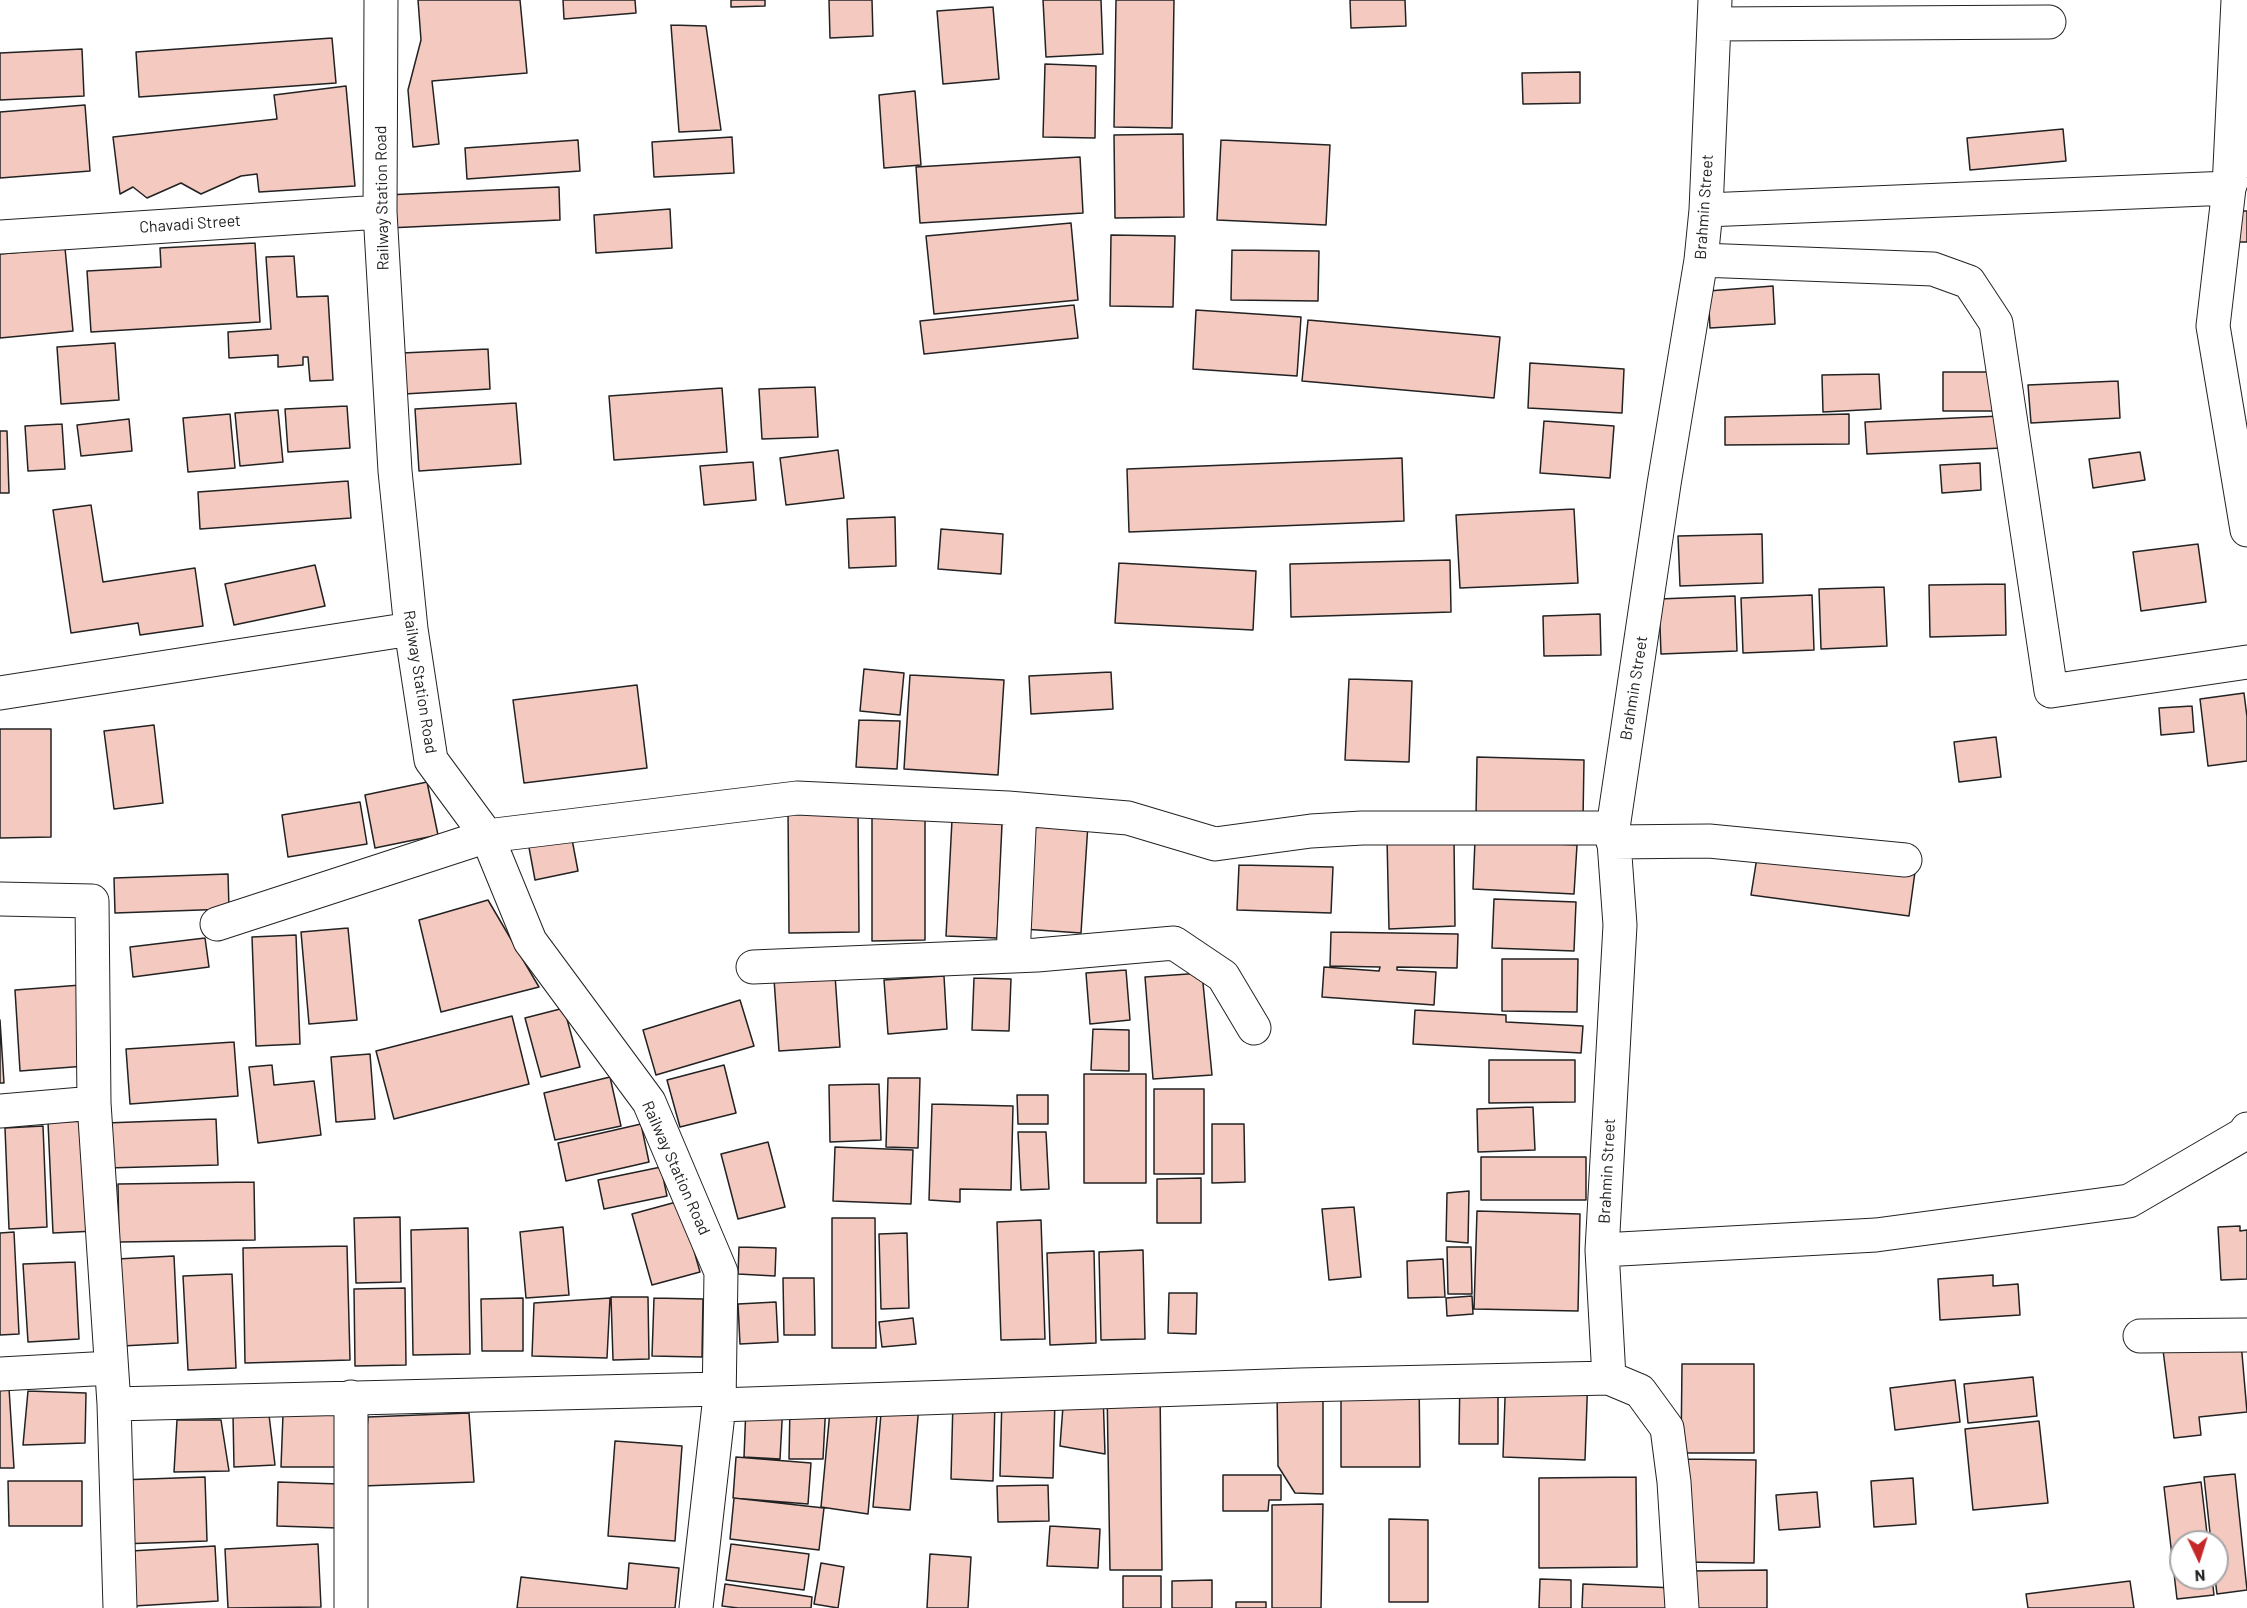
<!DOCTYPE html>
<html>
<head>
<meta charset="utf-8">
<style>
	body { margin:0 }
	#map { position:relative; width:2247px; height:1608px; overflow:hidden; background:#fff; font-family:Barlow,sans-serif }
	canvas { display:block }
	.north { position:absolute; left:2169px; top:1530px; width:60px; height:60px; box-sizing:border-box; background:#fff; border:2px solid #a7a7a7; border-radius:50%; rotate:176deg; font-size:16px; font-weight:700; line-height:24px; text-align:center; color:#222 }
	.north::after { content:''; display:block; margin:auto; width:21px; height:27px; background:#c62828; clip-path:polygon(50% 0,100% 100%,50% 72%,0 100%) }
</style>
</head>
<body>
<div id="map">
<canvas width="2247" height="1608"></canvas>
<div class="north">N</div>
</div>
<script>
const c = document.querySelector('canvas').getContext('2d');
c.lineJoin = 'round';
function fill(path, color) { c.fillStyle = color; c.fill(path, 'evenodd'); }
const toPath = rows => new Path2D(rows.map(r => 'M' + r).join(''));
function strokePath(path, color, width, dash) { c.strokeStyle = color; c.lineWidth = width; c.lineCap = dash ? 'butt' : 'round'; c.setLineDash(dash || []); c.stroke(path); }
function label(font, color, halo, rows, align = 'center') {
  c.font = font + ' Barlow,sans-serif'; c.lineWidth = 4.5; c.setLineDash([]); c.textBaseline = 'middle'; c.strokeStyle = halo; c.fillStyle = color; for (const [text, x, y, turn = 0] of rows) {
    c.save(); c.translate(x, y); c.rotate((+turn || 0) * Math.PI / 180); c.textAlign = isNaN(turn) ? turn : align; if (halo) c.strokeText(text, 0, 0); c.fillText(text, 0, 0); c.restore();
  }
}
const building = toPath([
	[418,0,520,0,527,73,432,81,439,144,413,147,408,90,421,40,418,0],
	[563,0,635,0,636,13,564,19,563,0],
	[731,0,765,0,765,6,731,7,731,0],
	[829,0,872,0,873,36,830,38,829,0],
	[1043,0,1101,0,1103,54,1046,57,1043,0],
	[1116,0,1174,0,1172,128,1114,127,1116,0],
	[1350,0,1405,0,1406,26,1351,28,1350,0],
	[993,7,999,79,943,84,937,11,993,7],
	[671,25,706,26,721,130,679,132,671,25],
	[332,38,336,83,139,97,136,52,332,38],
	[82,49,84,96,0,100,0,53,82,49],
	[1045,64,1096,66,1095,138,1043,137,1045,64],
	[1580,72,1580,103,1523,104,1522,73,1580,72],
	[346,86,355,186,259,192,257,174,241,176,201,194,181,183,147,198,133,187,120,194,113,137,277,119,274,95,346,86],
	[915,91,921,165,884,168,879,95,915,91],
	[85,105,90,171,0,178,0,112,85,105],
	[2063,129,2066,161,1970,170,1967,138,2063,129],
	[1183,134,1184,217,1115,218,1114,135,1183,134],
	[732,137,734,173,654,177,652,142,732,137],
	[578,140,580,171,467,179,465,148,578,140],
	[1221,140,1330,145,1326,225,1217,220,1221,140],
	[1080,157,1083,213,920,223,916,167,1080,157],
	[559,187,560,220,388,228,386,195,559,187],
	[670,209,672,248,596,253,594,215,670,209],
	[2238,211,2247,211,2247,242,2239,242,2238,211],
	[1071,223,1078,300,934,314,926,236,1071,223],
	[1111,235,1175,236,1173,307,1110,306,1111,235],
	[255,243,260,322,91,332,87,271,161,267,160,248,255,243],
	[65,248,73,331,0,338,0,254,65,248],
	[1232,250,1319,251,1318,301,1231,300,1232,250],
	[294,256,297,297,328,296,333,380,310,381,308,357,303,357,303,365,278,367,278,355,229,358,228,332,271,329,266,257,294,256],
	[1773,286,1775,324,1710,328,1708,291,1773,286],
	[1074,305,1078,338,924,354,920,321,1074,305],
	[1196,310,1301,317,1297,376,1193,369,1196,310],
	[1308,320,1500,337,1494,398,1302,381,1308,320],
	[115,343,119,400,61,404,57,347,115,343],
	[488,349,490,389,404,394,402,353,488,349],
	[1530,363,1624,369,1622,413,1528,408,1530,363],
	[1943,372,2001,372,2001,411,1943,411,1943,372],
	[1879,374,1881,409,1823,412,1822,375,1879,374],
	[2118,381,2120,418,2031,423,2028,385,2118,381],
	[815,387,818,437,762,439,759,389,815,387],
	[722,388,727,452,614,460,609,396,722,388],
	[516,403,521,464,419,471,415,409,516,403],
	[347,406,350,448,288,452,285,409,347,406],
	[278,410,283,462,240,466,235,413,278,410],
	[230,414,235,468,188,472,183,418,230,414],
	[1849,414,1849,444,1725,445,1725,417,1849,414],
	[2001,416,2002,448,1867,454,1865,422,2001,416],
	[129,419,132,451,81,456,77,425,129,419],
	[1544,421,1614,426,1610,478,1540,473,1544,421],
	[62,424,65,469,28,471,25,426,62,424],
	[0,431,7,431,9,493,0,493,0,431],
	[838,450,844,498,786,505,780,458,838,450],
	[2140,452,2145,480,2093,488,2089,459,2140,452],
	[1402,458,1404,521,1129,532,1127,469,1402,458],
	[753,462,756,500,704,505,700,466,753,462],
	[1980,463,1981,490,1942,493,1940,465,1980,463],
	[348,481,351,518,200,529,198,492,348,481],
	[91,505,103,582,195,568,203,626,140,635,138,623,71,633,53,510,91,505],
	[1574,509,1578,583,1460,588,1456,515,1574,509],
	[895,517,896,566,849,568,847,519,895,517],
	[941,529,1003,534,1001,574,938,569,941,529],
	[1762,534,1763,583,1680,586,1678,536,1762,534],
	[2198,544,2206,602,2141,611,2133,552,2198,544],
	[1450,560,1451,612,1291,617,1290,564,1450,560],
	[1119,563,1256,571,1253,630,1115,623,1119,563],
	[315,565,325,606,234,625,225,584,315,565],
	[2005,584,2006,635,1930,637,1929,585,2005,584],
	[1884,587,1887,646,1821,649,1819,589,1884,587],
	[1812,595,1814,650,1743,653,1741,598,1812,595],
	[1735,596,1737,651,1661,654,1659,599,1735,596],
	[1600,614,1601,655,1544,656,1543,616,1600,614],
	[864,669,904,673,900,715,860,711,864,669],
	[1111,672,1113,709,1031,714,1029,676,1111,672],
	[910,675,1004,680,998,775,904,769,910,675],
	[1349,679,1412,681,1409,762,1345,760,1349,679],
	[637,685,647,768,524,783,513,700,637,685],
	[2244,693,2247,717,2247,761,2208,766,2200,699,2244,693],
	[2192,706,2194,732,2161,735,2159,708,2192,706],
	[859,720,900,721,897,769,856,767,859,720],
	[154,725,163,803,114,809,104,731,154,725],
	[0,729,51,729,51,837,0,838,0,729],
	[1996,737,2001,777,1959,782,1954,742,1996,737],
	[1477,757,1584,760,1583,819,1476,816,1477,757],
	[427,782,438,835,375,848,365,795,427,782],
	[360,802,367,844,288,857,282,815,360,802],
	[858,808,859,932,789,933,788,809,858,808],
	[925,816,925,940,872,941,872,817,925,816],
	[952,820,1002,823,997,938,946,936,952,820],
	[1030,821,1088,824,1081,933,1023,929,1030,821],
	[571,834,578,871,535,880,528,842,571,834],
	[1387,838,1454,839,1455,926,1389,929,1387,838],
	[1475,840,1577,845,1574,894,1473,889,1475,840],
	[1758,851,1915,872,1909,916,1751,895,1758,851],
	[1239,865,1333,867,1331,913,1237,910,1239,865],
	[228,874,229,909,115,913,114,878,228,874],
	[1494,899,1576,902,1574,951,1492,948,1494,899],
	[488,900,539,987,441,1012,419,920,488,900],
	[348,928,357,1020,309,1024,301,932,348,928],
	[1331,932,1458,934,1457,968,1397,967,1397,970,1436,972,1434,1005,1322,997,1324,967,1379,971,1380,967,1330,966,1331,932],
	[296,935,300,1044,256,1046,252,937,296,935],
	[205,938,209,967,133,977,130,947,205,938],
	[1502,959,1578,959,1577,1012,1502,1011,1502,959],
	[1126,970,1130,1020,1090,1024,1086,973,1126,970],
	[1202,973,1212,1075,1153,1079,1145,977,1202,973],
	[835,975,840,1047,779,1051,774,979,835,975],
	[944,976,947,1029,888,1034,884,980,944,976],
	[974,978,1011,979,1009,1031,972,1030,974,978],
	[81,985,86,1066,20,1071,15,990,81,985],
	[740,1000,754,1046,656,1075,643,1030,740,1000],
	[564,1008,580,1067,541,1077,525,1018,564,1008],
	[1415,1010,1506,1015,1506,1022,1583,1026,1581,1053,1413,1044,1415,1010],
	[512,1016,529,1084,394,1119,376,1051,512,1016],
	[0,1020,4,1083,0,1083,0,1020],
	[1093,1029,1129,1030,1129,1071,1091,1070,1093,1029],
	[234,1042,238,1096,130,1104,126,1049,234,1042],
	[370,1054,375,1119,336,1122,331,1057,370,1054],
	[1489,1060,1575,1060,1575,1102,1489,1103,1489,1060],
	[272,1065,274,1085,314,1081,321,1135,258,1143,249,1067,272,1065],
	[724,1065,736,1113,680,1127,667,1080,724,1065],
	[1084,1074,1146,1074,1146,1183,1084,1183,1084,1074],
	[610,1077,621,1126,555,1140,544,1093,610,1077],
	[888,1078,920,1078,918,1148,886,1147,888,1078],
	[879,1084,881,1140,830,1142,829,1085,879,1084],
	[1154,1089,1204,1089,1204,1174,1154,1174,1154,1089],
	[1017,1095,1048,1095,1048,1124,1018,1124,1017,1095],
	[932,1104,1013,1106,1011,1190,960,1189,960,1202,929,1200,932,1104],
	[1533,1107,1535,1150,1478,1152,1477,1109,1533,1107],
	[216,1119,218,1165,107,1168,105,1123,216,1119],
	[91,1121,96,1231,53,1233,48,1122,91,1121],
	[641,1124,649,1162,566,1181,558,1143,641,1124],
	[1212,1124,1244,1124,1245,1182,1212,1183,1212,1124],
	[43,1126,47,1227,9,1229,5,1128,43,1126],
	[1018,1132,1046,1132,1049,1189,1021,1190,1018,1132],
	[768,1142,785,1207,738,1219,721,1154,768,1142],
	[835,1147,913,1150,911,1204,833,1201,835,1147],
	[1481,1157,1586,1157,1586,1200,1481,1200,1481,1157],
	[661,1167,667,1196,604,1209,598,1180,661,1167],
	[1201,1178,1201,1223,1157,1223,1157,1179,1201,1178],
	[254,1182,255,1240,119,1242,118,1184,254,1182],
	[1469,1191,1468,1243,1446,1241,1447,1193,1469,1191],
	[680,1201,700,1272,652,1285,632,1214,680,1201],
	[1354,1207,1361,1277,1329,1280,1322,1209,1354,1207],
	[1477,1211,1580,1214,1578,1311,1474,1309,1477,1211],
	[400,1217,401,1282,356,1283,354,1218,400,1217],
	[832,1218,875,1218,876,1348,832,1348,832,1218],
	[1041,1220,1045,1339,1001,1340,997,1222,1041,1220],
	[2240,1226,2240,1231,2247,1230,2247,1279,2221,1280,2218,1227,2240,1226],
	[563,1227,569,1295,526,1298,520,1232,563,1227],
	[468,1228,470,1354,413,1355,411,1230,468,1228],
	[14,1232,19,1334,0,1335,0,1233,14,1232],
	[907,1233,909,1308,881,1309,879,1234,907,1233],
	[347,1246,350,1360,245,1363,243,1248,347,1246],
	[739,1247,776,1248,775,1276,738,1274,739,1247],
	[1447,1247,1471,1247,1472,1294,1448,1294,1447,1247],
	[1143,1250,1145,1339,1101,1340,1099,1252,1143,1250],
	[1094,1251,1096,1343,1050,1345,1047,1253,1094,1251],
	[174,1256,178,1343,122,1346,117,1259,174,1256],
	[1443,1259,1445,1297,1408,1298,1407,1261,1443,1259],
	[75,1262,79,1339,28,1342,23,1264,75,1262],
	[232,1274,236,1368,188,1370,183,1276,232,1274],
	[1993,1275,1993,1286,2018,1284,2020,1315,1940,1320,1938,1279,1993,1275],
	[783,1278,814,1278,815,1335,784,1335,783,1278],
	[405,1288,406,1365,355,1366,354,1289,405,1288],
	[1169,1293,1197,1293,1196,1334,1168,1333,1169,1293],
	[1472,1296,1473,1314,1447,1316,1446,1298,1472,1296],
	[611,1297,648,1297,649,1359,613,1360,611,1297],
	[523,1298,523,1351,482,1351,481,1299,523,1298],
	[610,1298,607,1358,532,1356,534,1303,610,1298],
	[654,1298,703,1299,702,1357,652,1356,654,1298],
	[776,1302,778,1342,740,1344,738,1304,776,1302],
	[913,1318,916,1344,882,1347,879,1322,913,1318],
	[2241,1342,2247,1412,2199,1417,2201,1435,2174,1438,2163,1350,2241,1342],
	[1682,1364,1754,1364,1754,1453,1681,1453,1682,1364],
	[1460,1368,1498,1368,1498,1444,1459,1444,1460,1368],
	[1506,1369,1588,1372,1585,1460,1503,1457,1506,1369],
	[1341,1374,1419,1374,1420,1467,1341,1467,1341,1374],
	[2033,1377,2037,1416,1968,1423,1964,1384,2033,1377],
	[1955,1380,1960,1422,1895,1430,1890,1388,1955,1380],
	[0,1388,9,1388,14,1468,0,1468,0,1388],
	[1107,1388,1160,1388,1162,1570,1110,1570,1107,1388],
	[1277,1389,1323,1389,1323,1494,1295,1493,1278,1466,1277,1389],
	[28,1391,86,1393,85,1443,23,1445,28,1391],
	[1103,1392,1105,1454,1060,1446,1064,1393,1103,1392],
	[1002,1396,1055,1398,1053,1478,1000,1476,1002,1396],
	[953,1400,995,1401,993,1481,951,1479,953,1400],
	[826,1402,823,1459,789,1459,790,1406,826,1402],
	[882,1402,919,1405,910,1510,873,1507,882,1402],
	[783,1404,780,1459,744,1457,746,1406,783,1404],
	[830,1411,877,1415,868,1514,821,1507,830,1411],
	[469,1413,474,1482,362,1486,368,1417,469,1413],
	[283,1414,337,1414,337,1467,281,1467,283,1414],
	[233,1415,269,1415,275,1465,234,1467,233,1415],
	[177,1420,221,1420,229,1471,174,1472,177,1420],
	[2039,1421,2048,1503,1973,1510,1965,1429,2039,1421],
	[615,1441,682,1446,675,1541,608,1536,615,1441],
	[736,1457,811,1463,808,1504,733,1498,736,1457],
	[1683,1459,1756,1460,1754,1563,1681,1562,1683,1459],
	[2235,1474,2247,1590,2217,1594,2215,1578,2217,1578,2217,1542,2211,1542,2204,1477,2235,1474],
	[1223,1475,1281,1475,1281,1500,1269,1500,1268,1511,1223,1511,1223,1475],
	[205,1477,207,1541,121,1544,119,1480,205,1477],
	[1636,1477,1637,1567,1539,1568,1539,1478,1636,1477],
	[1913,1478,1916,1524,1874,1527,1871,1481,1913,1478],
	[8,1481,82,1481,82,1526,9,1526,8,1481],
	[278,1482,339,1484,338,1528,277,1526,278,1482],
	[2201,1482,2208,1542,2181,1542,2181,1578,2212,1578,2214,1595,2177,1599,2164,1487,2201,1482],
	[1048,1485,1049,1521,998,1522,997,1486,1048,1485],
	[1817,1492,1820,1527,1779,1530,1776,1495,1817,1492],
	[734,1498,824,1508,819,1550,730,1539,734,1498],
	[1323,1504,1321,1608,1272,1608,1272,1505,1323,1504],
	[1389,1519,1428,1520,1428,1602,1389,1602,1389,1519],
	[1050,1526,1100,1529,1098,1568,1047,1566,1050,1526],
	[318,1544,321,1607,228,1608,225,1549,318,1544],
	[731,1544,809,1554,804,1590,726,1580,731,1544],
	[215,1546,218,1601,134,1606,131,1551,215,1546],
	[930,1554,971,1557,968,1608,927,1608,930,1554],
	[629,1563,679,1568,675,1608,517,1608,521,1577,627,1589,629,1563],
	[821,1563,844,1567,838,1608,814,1604,821,1563],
	[1767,1570,1767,1608,1692,1608,1692,1571,1767,1570],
	[1123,1576,1161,1576,1161,1608,1123,1608,1123,1576],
	[1540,1579,1571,1580,1571,1608,1539,1608,1540,1579],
	[1212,1580,1212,1608,1172,1608,1172,1581,1212,1580],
	[2130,1581,2134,1608,2028,1608,2026,1594,2130,1581],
	[725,1584,812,1597,811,1608,738,1608,722,1606,725,1584],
	[1583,1584,1675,1588,1674,1608,1582,1608,1583,1584],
	[1236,1602,1266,1602,1266,1608,1236,1608,1236,1602]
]);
fill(building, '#f3c9c0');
strokePath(building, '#222', 1.5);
const minor = toPath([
	[381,0,380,212,395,471,411,629,431,760,487,836,530,941,649,1102,721,1272,719,1405,696,1608],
	[2238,0,2229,188,2213,326,2247,530],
	[1714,24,2049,22],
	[1706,210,2229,188,2238,162,2247,161],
	[0,237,380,212],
	[1701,260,1933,269,1969,282,1996,323,2051,691,2247,662],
	[0,693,411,629],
	[1613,842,1709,841,1905,860],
	[0,899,92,901,94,1103,114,1404],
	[217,924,487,836,797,798,1008,808,1128,818,1215,844,1311,831,1362,828,1613,828],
	[1013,956,1020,809],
	[753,967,1037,955,1174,943,1223,976,1254,1028],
	[0,1111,94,1103],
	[1602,1250,1876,1235,2129,1201,2244,1134,2247,1129],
	[2140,1336,2247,1335],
	[0,1374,111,1368],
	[1609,1378,1602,1250,1620,925,1613,828,1664,484,1701,260,1706,210,1715,0],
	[719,1405,1299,1385,1609,1378,1640,1391,1667,1428,1674,1482,1682,1608],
	[120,1608,114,1404,719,1389],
	[351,1608,351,1397]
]);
strokePath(minor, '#222', 35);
strokePath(minor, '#fff', 33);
label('16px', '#222', '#fff', [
	["Railway Station Road",382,198,-91],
	["Brahmin Street",1704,207,-86],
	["Chavadi Street",190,224,-4],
	["Railway Station Road",420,682,81],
	["Brahmin Street",1634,688,-81],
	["Railway Station Road",676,1168,66],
	["Brahmin Street",1607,1171,-87]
]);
</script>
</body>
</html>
